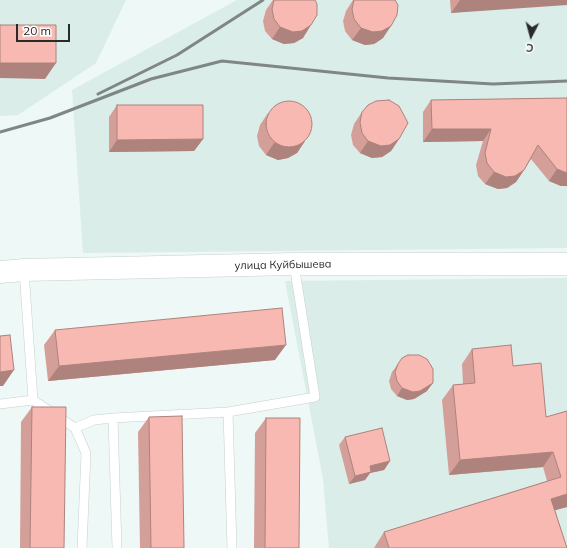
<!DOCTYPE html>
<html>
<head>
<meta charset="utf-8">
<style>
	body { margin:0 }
	#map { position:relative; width:567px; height:548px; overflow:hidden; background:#eef8f6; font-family:Mulish,sans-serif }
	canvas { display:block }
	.north { position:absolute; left:511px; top:16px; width:40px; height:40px; -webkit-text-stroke:3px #fff; paint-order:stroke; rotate:186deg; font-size:11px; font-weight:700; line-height:16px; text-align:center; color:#272b2a }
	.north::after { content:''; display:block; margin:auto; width:14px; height:18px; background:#272b2a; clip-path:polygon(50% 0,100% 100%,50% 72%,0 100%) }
	.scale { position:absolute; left:16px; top:24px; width:54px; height:18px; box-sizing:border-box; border:2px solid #272b2a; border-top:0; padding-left:5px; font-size:12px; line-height:14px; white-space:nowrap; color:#272b2a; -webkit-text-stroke:3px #fff; paint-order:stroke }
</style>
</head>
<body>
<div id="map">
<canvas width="567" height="548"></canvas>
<div class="north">С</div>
<div class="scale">20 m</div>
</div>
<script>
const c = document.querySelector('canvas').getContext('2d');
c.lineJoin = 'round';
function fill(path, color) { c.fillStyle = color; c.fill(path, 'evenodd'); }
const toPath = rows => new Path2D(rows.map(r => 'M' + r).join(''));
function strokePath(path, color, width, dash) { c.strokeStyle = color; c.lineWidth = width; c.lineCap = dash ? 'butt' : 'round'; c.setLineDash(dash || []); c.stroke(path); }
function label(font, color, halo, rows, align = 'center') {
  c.font = font + ' Mulish,sans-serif'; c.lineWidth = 4; c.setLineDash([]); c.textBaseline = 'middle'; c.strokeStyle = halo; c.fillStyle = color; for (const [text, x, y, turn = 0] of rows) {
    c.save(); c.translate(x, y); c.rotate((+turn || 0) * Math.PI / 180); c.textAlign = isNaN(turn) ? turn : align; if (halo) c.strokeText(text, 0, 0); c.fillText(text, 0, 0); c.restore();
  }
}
fill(toPath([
	[0,0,126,0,96,63,18,115,0,116],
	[237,0,567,0,567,248,83,253,72,90],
	[567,278,567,548,329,548,323,479,285,281]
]), '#daede9');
const service = toPath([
	[24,270,33,400,75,428,86,453,82,548],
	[0,404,33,400],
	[228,412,232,548],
	[113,418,117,548],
	[75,428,94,420,113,418,228,412,315,397,294,264]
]);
const secondary = toPath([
	[0,272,24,270,294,264,567,264]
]);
strokePath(service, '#c6d0ce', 10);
strokePath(secondary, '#c6d0ce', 23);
strokePath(service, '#fff', 9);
strokePath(secondary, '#fff', 22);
strokePath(toPath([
	[98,94,177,55,263,0],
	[0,132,50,118,151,79,222,61,388,78,493,84,567,81]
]), '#7f8684', 3);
fill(toPath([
	[273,0,315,0,303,38,294,43,284,44,272,39,265,31,263,21,266,10],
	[353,0,395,0,383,38,374,44,365,45,352,40,345,31,343,21,346,11],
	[450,0,567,0,451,13],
	[567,98,561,186,549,181,531,159,524,170,516,182,507,188,498,189,485,184,478,176,476,165,483,141,423,142,423,112,431,100],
	[117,105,203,139,194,151,109,152,109,117],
	[362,112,399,139,391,151,382,157,372,158,360,153,353,145,351,135,354,124],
	[268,113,305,141,297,153,288,158,278,160,266,155,259,146,257,136,260,125],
	[55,330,275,360,48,381,44,345],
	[472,349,513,366,546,417,567,411,567,507,555,510,567,548,374,548,384,532,547,481,543,467,449,475,442,400,453,385,463,384,462,364],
	[398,364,427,391,414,399,407,400,397,396,391,389,389,381,392,372],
	[32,407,64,548,20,548,21,422],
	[149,417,184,548,140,548,138,432],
	[266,418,299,548,254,548,255,433],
	[345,437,390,461,384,470,370,473,365,480,349,484,339,445]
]), '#d59f99');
fill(toPath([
	[460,0,567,0,567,5,451,13],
	[311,25,303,38,294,43,284,44,272,39,280,27],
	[391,26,383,38,374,44,365,45,352,40,361,28],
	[0,63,56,63,45,79,0,78],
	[432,129,491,129,483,141,423,142],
	[203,139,194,151,109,152,117,140],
	[399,139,391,151,382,157,372,158,360,153,368,141],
	[305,141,297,153,288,158,278,160,266,155,274,143],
	[557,169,567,173,567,186,561,186,549,181],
	[524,170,516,182,507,188,498,189,485,184,494,172],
	[286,345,275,360,48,381,59,366],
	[14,370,3,386,0,386,0,372],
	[433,383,427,391,414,399,407,400,397,396,402,388],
	[553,452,543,467,449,475,460,460],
	[390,461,384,470,370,473,365,480,349,484,355,476,370,466],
	[567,494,567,507,541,514,551,499]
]), '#ae827d');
const building = toPath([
	[274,0,315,0,317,4,317,15,311,25,302,31,293,32,280,27,274,19,272,9,274,0],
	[354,0,395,0,398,5,397,15,391,26,382,31,373,32,361,28,354,19,352,9,354,0],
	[0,25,56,25,56,63,0,63,0,25],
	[567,98,567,173,557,169,538,145,524,170,515,176,506,177,494,172,487,163,485,153,491,129,432,129,431,100,567,98],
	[389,100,399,106,408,123,399,139,390,145,381,146,368,141,362,133,360,122,362,112,368,105,376,101,389,100],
	'266 124a23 23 0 1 1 46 0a23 23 0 1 1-46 0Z',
	[117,105,203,105,203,139,117,140,117,105],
	[282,308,286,345,59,366,55,330,282,308],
	[10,335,14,370,0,372,0,336,10,335],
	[511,345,513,366,541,363,546,417,567,411,567,494,551,499,567,548,389,548,384,532,561,477,553,452,460,460,453,385,475,383,472,349,511,345],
	[408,355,419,355,427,359,433,369,433,383,420,391,413,392,402,388,397,381,395,372,398,364,402,358,408,355],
	[32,407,66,407,64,548,30,548,32,407],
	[182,416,184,548,151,548,149,417,182,416],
	[266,418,300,418,299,548,265,548,266,418],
	[382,428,390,461,370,466,371,472,355,476,345,437,382,428]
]);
fill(building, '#f8b9b2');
strokePath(building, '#ae827d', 1);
label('11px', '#272b2a', '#fff', [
	["улица Куйбышева",283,265,-1]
]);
</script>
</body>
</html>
